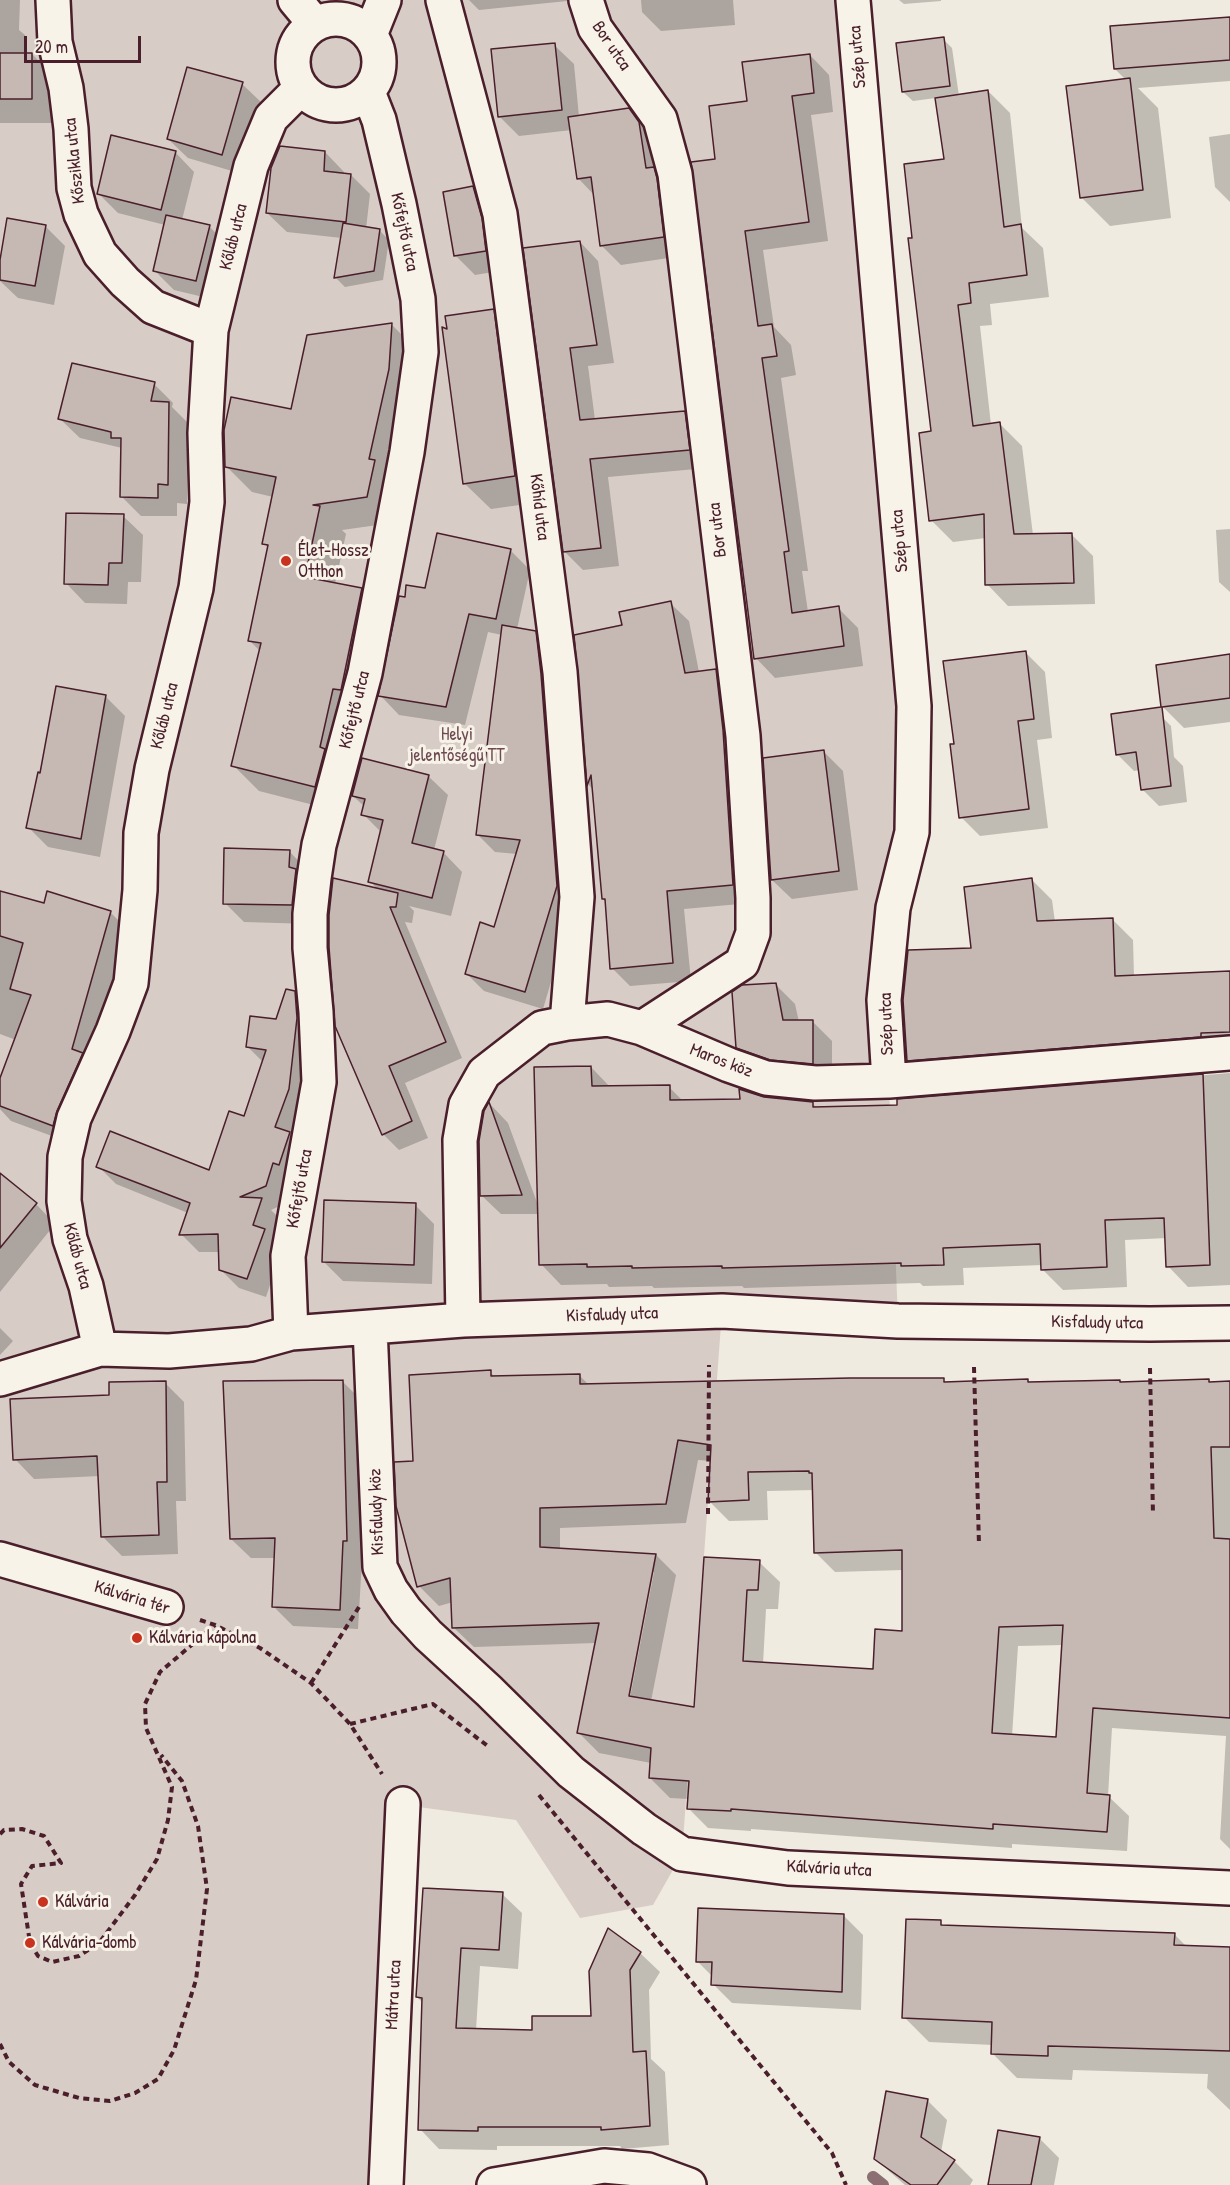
<!DOCTYPE html>
<html>
<head>
<meta charset="utf-8">
<style>
	body { margin:0 }
	#map { position:relative; width:1230px; height:2185px; overflow:hidden; background:#f0ebe0; font-family:"Patrick Hand",sans-serif }
	canvas { display:block }
	.scale { position:absolute; left:24px; top:36px; width:117px; height:27px; box-sizing:border-box; border:3px solid #4a1f2b; border-top:0; padding-left:8px; font-size:18px; line-height:21px; white-space:nowrap; color:#4a1f2b; -webkit-text-stroke:4px #f7f3e8; paint-order:stroke }
</style>
</head>
<body>
<div id="map">
<canvas width="1230" height="2185"></canvas>
<div class="scale">20 m</div>
</div>
<script>
const c = document.querySelector('canvas').getContext('2d');
c.lineJoin = 'round';
function fill(path, color) { c.fillStyle = color; c.fill(path, 'evenodd'); }
const toPath = rows => new Path2D(rows.map(r => 'M' + r).join(''));
function strokePath(path, color, width, dash) { c.strokeStyle = color; c.lineWidth = width; c.lineCap = dash ? 'butt' : 'round'; c.setLineDash(dash || []); c.stroke(path); }
function label(font, color, halo, rows, align = 'center') {
  c.font = font + ' "Patrick Hand",sans-serif'; c.lineWidth = 6; c.setLineDash([]); c.textBaseline = 'middle'; c.strokeStyle = halo; c.fillStyle = color; for (const [text, x, y, turn = 0] of rows) {
    c.save(); c.translate(x, y); c.rotate((+turn || 0) * Math.PI / 180); c.textAlign = isNaN(turn) ? turn : align; if (halo) c.strokeText(text, 0, 0); c.fillText(text, 0, 0); c.restore();
  }
}
fill(toPath([
	[0,0,853,0,914,706,888,1059,898,1321,722,1311,682,1854,653,1905,580,1918,516,1820,403,1805,386,2185,0,2185]
]), '#d8cdc6');
fill(toPath([
	[0,0,20,0,19,30,25,35,25,54,32,54,56,79,56,123,0,123],
	[469,0,577,0,479,10],
	[641,0,733,0,735,25,661,31,642,12],
	[899,0,941,0,941,1,904,4],
	[1230,18,1230,81,1138,88,1158,108,1171,218,1110,226,1081,197,1126,80,1115,69],
	[943,39,952,48,959,96,988,91,1010,113,1022,228,1043,248,1049,297,990,304,992,325,980,326,991,425,1000,424,1022,446,1033,535,1071,534,1093,556,1095,604,1008,606,987,584,986,538,953,542,931,520,933,432,914,239,945,160,936,98,913,101,903,92],
	[554,45,574,64,579,117,629,110,649,130,682,256,621,265,601,245,594,195,578,178,572,130,519,136,499,116],
	[810,55,829,75,833,112,811,115,828,241,763,250,774,327,791,345,796,375,781,378,808,571,802,571,808,612,838,608,858,628,863,666,775,678,756,658,717,160,748,103],
	[242,84,262,103,242,174,188,158,168,139],
	[1230,134,1230,202,1215,187,1209,137],
	[175,152,194,172,182,220,209,226,228,246,216,300,174,290,154,270,165,225,118,213,99,194],
	[325,152,344,172,344,174,351,175,370,194,366,229,380,231,389,240,383,280,345,287,336,278,342,238,287,232,267,213],
	[473,188,492,207,505,270,475,275,456,256,445,193],
	[45,226,65,246,54,305,18,298,0,281,0,269],
	[580,242,598,261,614,363,588,366,595,420,684,413,703,431,707,468,608,477,619,566,583,570,565,552,525,250],
	[493,311,520,337,541,502,491,509,464,483,449,330],
	[392,325,418,351,392,523,342,530,346,534,335,584,361,590,387,616,341,812,259,791,233,765,261,652,249,640,268,548,264,543,273,497,252,492,226,466],
	[154,384,173,403,172,407,188,423,187,504,177,503,177,516,141,516,121,496,122,448,80,438,60,419],
	[123,516,143,535,141,582,128,582,127,604,85,603,66,583],
	[1230,529,1230,592,1219,582,1216,530],
	[511,551,530,570,517,629,535,632,553,650,574,904,543,1009,484,991,466,973,495,928,517,854,495,852,477,834,502,635,488,632,465,725,399,715,380,695,406,599],
	[670,603,689,621,699,672,715,670,734,688,751,903,684,909,691,981,630,986,612,968,606,902,603,899,593,790,589,785,576,636,624,626],
	[1025,652,1045,672,1052,738,1037,740,1048,828,980,836,961,817,955,745],
	[1230,656,1230,722,1184,728,1163,707],
	[105,696,125,716,100,857,48,847,28,827,41,774],
	[1155,710,1171,726,1174,757,1183,766,1187,802,1159,806,1143,790,1140,770,1134,771,1117,754],
	[823,751,843,771,858,890,792,899,772,880],
	[428,776,448,795,434,850,443,852,462,872,451,916,409,906,414,911,412,923,405,922,462,1058,405,1083,428,1138,399,1150,383,1134,378,890,370,881,382,833,363,814,365,807,353,796],
	[289,851,308,871,311,924,244,922,225,903],
	[1032,880,1052,900,1055,922,1112,919,1133,940,1134,976,1230,971,1230,1056,929,1081,908,1060,972,949],
	[0,892,45,905,110,912,129,931,71,1143,11,1121,0,1109,0,1082,16,1040,0,1034],
	[776,985,795,1004,799,1022,813,1022,832,1041,832,1083,757,1067,738,1047],
	[294,992,313,1011,315,1037,284,1204,271,1210,279,1218,272,1239,282,1249,266,1297,239,1288,220,1269,220,1252,199,1252,181,1234,188,1213,116,1184,98,1166,210,1172,245,1118,263,1062,248,1047,277,1021],
	[591,1067,611,1088,669,1087,684,1102,764,1098,812,1103,817,1108,899,1107,899,1101,1230,1073,1230,1285,1188,1287,1168,1266,1167,1238,1125,1240,1127,1287,1063,1290,1042,1269,1042,1265,963,1268,964,1285,923,1286,920,1283,744,1288,742,1286,654,1288,652,1286,609,1287,607,1284,561,1285,541,1264,539,1214,501,1214,481,1195,490,1104,508,1123,539,1208],
	[0,1175,36,1204,55,1224,0,1292],
	[415,1205,434,1224,432,1284,343,1281,324,1262],
	[0,1328,13,1341,0,1355],
	[490,1372,495,1377,579,1375,590,1386,943,1380,947,1383,1027,1381,1030,1384,1122,1384,1209,1381,1211,1383,1230,1383,1230,1849,1220,1839,1226,1736,1112,1728,1108,1796,1129,1816,1127,1851,1012,1844,1012,1848,751,1829,751,1831,708,1828,688,1808,689,1799,670,1798,650,1778,651,1763,599,1753,579,1733,596,1643,474,1647,453,1627,453,1602,439,1606,419,1586,414,1462],
	[698,1460,712,1461,709,1501,729,1521,768,1520,767,1491,814,1490,815,1552,835,1572,903,1570,904,1633,874,1670,763,1664,766,1609,778,1609,780,1582,759,1562,705,1558,695,1709,651,1701,676,1575,656,1555,560,1549,560,1528,686,1523],
	[651,1572,654,1572,629,1703,626,1703],
	[1064,1645,1058,1739,1012,1736,1018,1646],
	[342,1381,362,1401,366,1559,362,1560,358,1629,293,1626,273,1606,276,1558,251,1558,231,1539],
	[165,1383,184,1402,186,1501,176,1501,178,1554,122,1556,102,1536,100,1476,34,1479,15,1459,111,1396],
	[502,1894,522,1913,518,1969,480,1966,476,2030,533,2032,592,2017,640,1953,660,1972,649,1990,651,2059,665,2072,669,2145,622,2149,620,2146,497,2146,497,2150,439,2149,420,2129,423,2003,417,1997],
	[844,1916,863,1935,861,2010,732,2003,713,1984,713,1977,697,1961],
	[940,1922,945,1927,1174,1934,1187,1947,1230,1948,1230,2110,1207,2088,1208,2074,1073,2070,1072,2080,1017,2078,992,2053,993,2045,929,2042,904,2017],
	[927,2100,947,2120,941,2152,954,2161,973,2180,970,2185,905,2185,875,2159],
	[1039,2138,1059,2158,1054,2185,990,2185]
]), '#0003');
strokePath(toPath([
	[873,2177,883,2185]
]), '#8b6f72', 12);
const building = toPath([
	[1230,17,1230,60,1114,69,1110,26,1230,17],
	[944,37,950,86,902,92,896,43,944,37],
	[555,43,562,110,498,117,491,49,555,43],
	[0,53,32,53,32,99,0,99,0,53],
	[810,54,814,93,792,96,809,222,745,231,758,326,772,324,777,356,762,358,789,551,784,552,792,613,839,606,844,646,754,659,691,162,715,159,709,106,747,101,742,62,810,54],
	[187,67,243,82,222,155,167,139,187,67],
	[1130,78,1143,190,1080,198,1066,86,1130,78],
	[988,90,1004,227,1021,224,1027,275,969,283,971,303,958,305,973,426,1000,422,1014,534,1072,533,1074,583,985,585,984,514,929,521,919,433,931,431,908,238,912,238,904,164,944,159,935,98,988,90],
	[629,108,639,122,646,168,654,167,657,178,664,237,600,246,591,177,577,179,568,117,629,108],
	[111,135,176,151,161,210,97,194,111,135],
	[280,146,325,151,324,171,351,174,346,222,266,213,271,168,280,146],
	[473,186,482,218,486,251,454,256,443,192,473,186],
	[166,215,210,225,196,281,153,271,166,215],
	[7,218,46,225,35,286,0,280,0,260,7,218],
	[343,223,380,229,374,271,334,278,343,223],
	[580,241,597,345,570,348,580,420,685,411,690,450,590,459,601,548,563,552,523,248,580,241],
	[494,309,515,476,463,484,442,327,447,329,445,316,494,309],
	[392,323,389,369,369,459,375,460,367,497,313,505,320,506,305,577,362,588,341,690,333,689,320,747,325,749,315,787,231,766,261,643,248,641,268,545,262,544,276,477,225,467,224,430,231,397,291,409,307,335,392,323],
	[72,363,155,382,151,401,169,402,168,485,158,484,158,498,120,497,121,438,111,438,111,432,58,419,72,363],
	[66,513,124,514,122,563,109,563,108,585,64,584,66,513],
	[437,533,511,549,496,619,469,614,446,707,378,696,399,596,405,597,406,585,425,588,437,533],
	[671,601,685,673,716,669,723,730,733,885,667,891,673,963,610,969,605,899,602,899,591,775,587,786,574,635,622,625,619,612,671,601],
	[502,625,536,631,541,674,557,886,525,992,465,974,480,922,494,927,520,840,476,835,502,625],
	[1026,651,1034,719,1018,721,1029,809,959,818,950,744,954,744,943,661,1026,651],
	[1230,654,1230,698,1162,707,1171,786,1141,790,1136,752,1116,755,1111,714,1161,707,1156,665,1230,654],
	[56,686,106,695,81,839,26,828,38,772,40,773,56,686],
	[824,750,839,871,771,880,763,758,824,750],
	[362,758,429,775,412,843,444,851,432,898,368,882,383,820,361,815,365,799,352,796,362,758],
	[224,848,290,850,289,867,296,869,292,905,223,904,224,848],
	[333,878,398,893,396,907,390,907,446,1042,389,1066,412,1121,382,1135,335,1026,329,947,329,915,333,878],
	[1032,878,1037,921,1113,918,1115,976,1230,971,1230,1032,1201,1033,1201,1037,907,1061,903,1000,908,950,971,948,964,887,1032,878],
	[0,891,44,903,47,891,111,911,72,1049,83,1053,57,1111,53,1126,0,1106,0,1078,31,995,10,989,23,943,0,936,0,891],
	[776,983,783,1020,813,1020,813,1064,770,1060,736,1048,732,992,742,985,776,983],
	[286,989,295,991,297,1018,289,1089,275,1127,290,1132,279,1165,273,1163,266,1186,240,1197,262,1198,253,1225,265,1229,247,1279,219,1270,218,1234,179,1235,190,1203,96,1167,110,1131,209,1170,229,1111,244,1116,266,1050,246,1047,250,1016,276,1019,286,989],
	[591,1066,592,1086,670,1085,670,1100,740,1099,739,1089,764,1097,813,1102,813,1107,897,1105,897,1099,1203,1074,1210,1265,1166,1267,1164,1218,1105,1220,1107,1267,1041,1270,1040,1244,943,1248,944,1265,901,1266,901,1263,722,1268,722,1266,632,1268,632,1266,587,1267,587,1264,539,1265,534,1067,591,1066],
	[489,1102,522,1195,480,1196,479,1141,484,1111,489,1102],
	[0,1173,37,1203,0,1248,0,1173],
	[324,1200,416,1203,414,1265,322,1262,324,1200],
	[491,1370,491,1376,580,1374,580,1384,850,1378,944,1378,944,1382,1028,1379,1028,1382,1120,1380,1120,1382,1209,1379,1209,1382,1230,1381,1230,1447,1211,1447,1214,1538,1230,1539,1230,1718,1093,1708,1087,1793,1110,1795,1107,1832,993,1824,993,1829,731,1809,731,1811,687,1809,689,1781,649,1778,651,1748,577,1733,599,1623,452,1628,450,1578,417,1587,396,1506,394,1462,413,1461,409,1375,491,1370],
	[678,1440,711,1445,708,1502,749,1500,748,1472,809,1471,809,1473,812,1473,814,1553,902,1550,902,1631,875,1629,873,1669,743,1661,747,1590,758,1590,760,1560,704,1557,694,1707,629,1696,656,1554,540,1547,540,1508,666,1504,678,1440],
	[1063,1625,1056,1737,992,1733,999,1627,1063,1625],
	[343,1380,347,1541,343,1541,340,1610,272,1607,275,1538,230,1539,223,1381,343,1380],
	[166,1381,167,1482,157,1482,159,1535,101,1537,97,1456,13,1460,10,1399,109,1395,109,1382,166,1381],
	[423,1888,503,1892,499,1950,461,1948,456,2028,532,2030,532,2016,591,2016,589,1971,608,1928,641,1952,630,1970,633,2052,646,2051,650,2126,601,2130,601,2127,478,2127,478,2131,418,2130,422,1998,416,1997,423,1888],
	[698,1908,844,1914,842,1992,711,1985,712,1962,696,1962,698,1908],
	[906,1919,941,1920,941,1925,1175,1933,1174,1945,1230,1947,1230,2051,1048,2046,1048,2056,991,2054,992,2022,902,2018,906,1919],
	[886,2091,928,2099,921,2137,955,2160,937,2185,911,2185,874,2159,886,2091],
	[998,2130,1040,2137,1031,2185,988,2185,998,2130]
]);
fill(building, '#c6b8b3');
strokePath(building, '#4a1f2b', 1.5);
const minor = toPath([
	[53,0,55,42,66,88,71,129,74,188,81,214,100,254,125,282,153,307,211,330],
	[295,0,315,24],
	[443,0,500,214,560,672,577,897,567,1023],
	[586,0,595,28,660,119,675,174,743,736,753,898,753,933,742,963,642,1028],
	[853,0,914,706,912,832,893,908,884,1000,889,1081],
	'293 62a43 43 0 1 1 86 0a43 43 0 1 1-86 0Z',
	[370,35,384,0],
	[463,1320,460,1140,466,1105,484,1073,542,1028,567,1023,608,1019,642,1028,729,1065,766,1078,815,1083,889,1081,1230,1053],
	[370,1327,380,1567,391,1590,406,1611,428,1635,489,1691,571,1772,644,1829,682,1854,788,1868,1230,1888],
	[291,1333,288,1256,319,1082,316,1012,310,948,310,914,314,878,319,845,365,673,407,452,421,352,418,299,399,204,379,120,368,92],
	[100,1349,86,1286,70,1239,64,1201,65,1157,74,1118,113,1031,131,983,140,890,141,833,152,769,196,588,207,502,205,433,211,330,251,166,271,118,301,88],
	[0,1379,100,1349,169,1351,251,1344,291,1333,463,1320,722,1311,898,1321,1150,1324,1230,1323],
	[0,1559,166,1607],
	[386,2185,403,1804],
	[494,2185,604,2166,648,2170,689,2185]
]);
strokePath(minor, '#4a1f2b', 38);
strokePath(toPath([
	[974,1367,979,1545],
	[1150,1368,1153,1515],
	[708,1514,709,1365],
	[200,1620,215,1625,260,1648,311,1683,350,1724,382,1774],
	[311,1683,359,1607],
	[350,1724,433,1704,489,1747],
	[539,1795,832,2153,846,2185],
	[0,1834,4,1830,22,1829,44,1836,61,1863,32,1866,21,1884,30,1943,38,1956,52,1962,79,1956,99,1943,135,1895,157,1859,168,1820,172,1787,146,1728,145,1704,160,1672,215,1625],
	[0,2044,9,2062,35,2085,79,2098,110,2101,135,2093,158,2079,174,2050,196,1980,207,1889,198,1826,182,1781,161,1755]
]), '#4a1f2b', 4, [6, 4.5]);
strokePath(minor, '#f7f3e8', 33);
for (const [x, y, r, color] of [
	[286,561,6,"#c8321e"],
	[137,1638,6,"#c8321e"],
	[43,1902,6,"#c8321e"],
	[30,1943,6,"#c8321e"]
]) { const dot = new Path2D(); dot.arc(x, y, r, 0, 2 * Math.PI); c.fillStyle = color; c.fill(dot); strokePath(dot, '#f7f3e8', 2); }
label('18px', '#4a1f2b', '#f7f3e8', [
	["Bor utca",611,46,56],
	["Szép utca",858,57,-95],
	["Kőszikla utca",75,161,-96],
	["Kőfejtő utca",404,232,78],
	["Kőláb utca",234,237,-76],
	["Kőhíd utca",539,507,83],
	["Bor utca",718,530,-97],
	["Szép utca",900,541,-95],
	["Kőfejtő utca",355,710,-76],
	["Kőláb utca",165,716,-76],
	["Szép utca",887,1024,-92],
	["Maros köz",721,1061,21],
	["Kőfejtő utca",300,1189,-80],
	["Kőláb utca",77,1256,75],
	["Kisfaludy utca",612,1315,-2],
	["Kisfaludy utca",1097,1323,1],
	["Kisfaludy köz",377,1512,-92],
	["Kálvária tér",132,1598,17],
	["Kálvária utca",829,1869,3],
	["Mátra utca",394,1995,-87]
]);
label('18px', '#4a1f2b', '#f7f3e8', [
	["Élet-Hossz",298,551],
	["Otthon",298,572],
	["Kálvária kápolna",149,1638],
	["Kálvária",55,1902],
	["Kálvária-domb",42,1943]
], 'left');
label('18px', '#6e4a52', '#f7f3e8', [
	["Helyi",457,735],
	["jelentőségű TT",457,756]
]);
</script>
</body>
</html>
